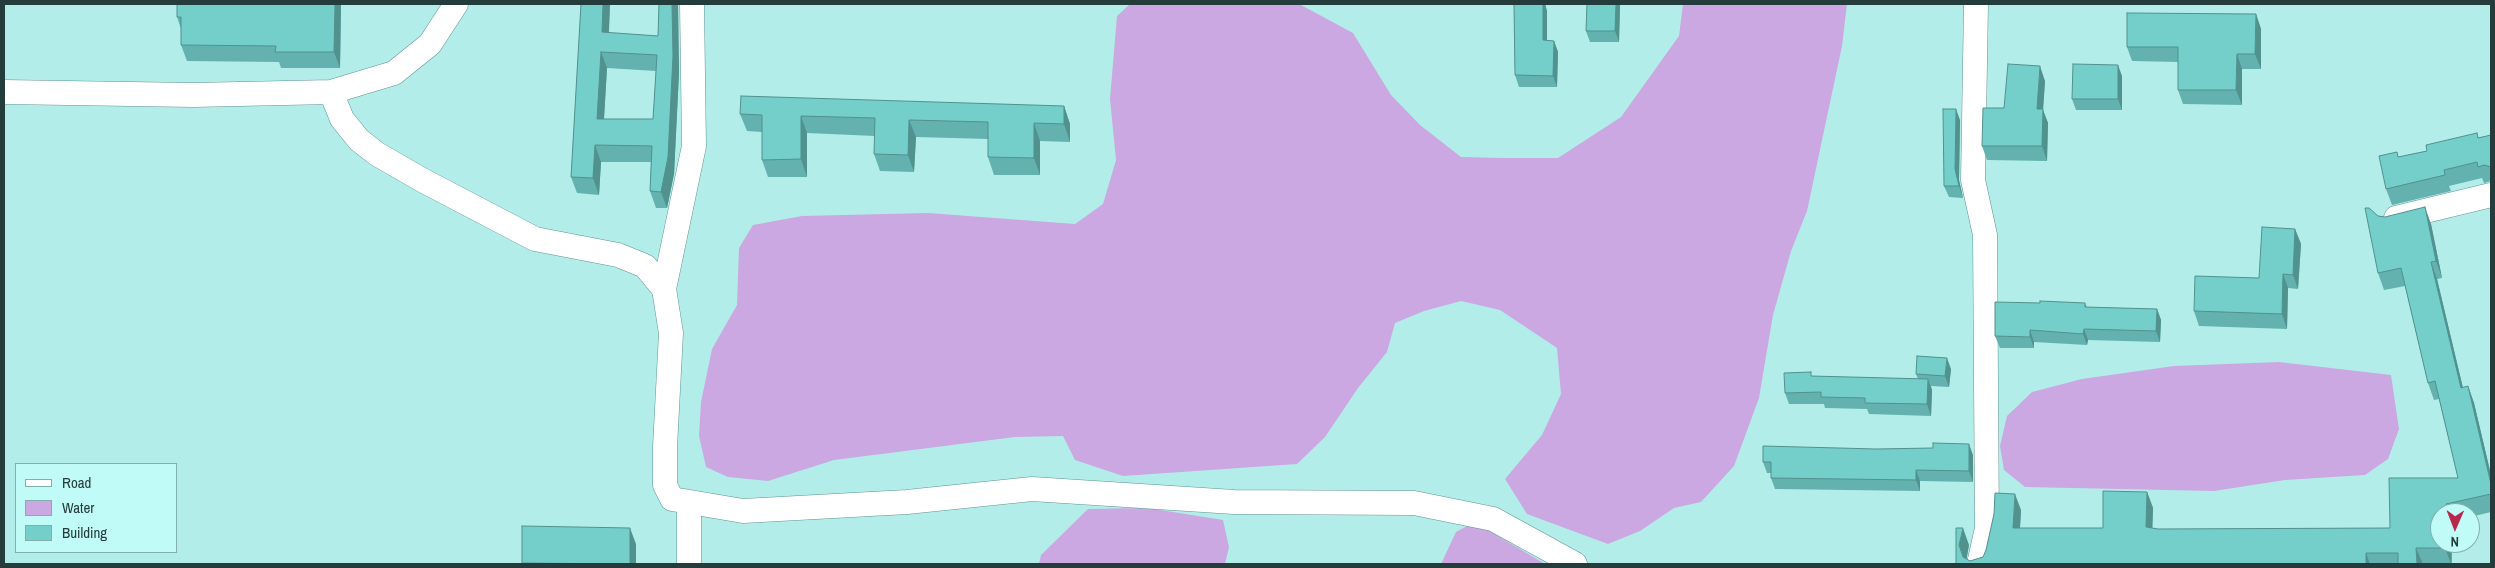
<!DOCTYPE html>
<html>
<head>
<meta charset="utf-8">
<style>
	body { margin:0 }
	#map { position:relative; width:2495px; height:568px; overflow:hidden; background:#b3edea; font-family:"Archivo Narrow",sans-serif }
	canvas { display:block }
	.frame { position:absolute; inset:0; border:5px solid #243c3b; pointer-events:none }
	.legend { position:absolute; left:15px; top:463px; width:162px; height:90px; box-sizing:border-box; background:#c0fbf7; border:1px solid #82afac; margin:0; padding:6px 9px; list-style:none; font-size:15px; color:#243c3b }
	.legend li { display:flex; align-items:center; gap:10px; height:25px }
	.legend b { width:25px; border:1px solid #82afac }
	.north { position:absolute; left:2430px; top:503px; width:50px; height:50px; box-sizing:border-box; background:#c0fbf7; border:1px solid #82afac; border-radius:50%; rotate:181deg; font-size:14px; font-weight:700; line-height:20px; text-align:center; color:#243c3b }
	.north::after { content:''; display:block; margin:auto; width:18px; height:22px; background:#b8284d; clip-path:polygon(50% 0,100% 100%,50% 72%,0 100%) }
</style>
</head>
<body>
<div id="map">
<canvas width="2495" height="568"></canvas>
<div class="frame"></div>
<ul class="legend">
<li><b style="height:6px;background:#fff"></b>Road</li>
<li><b style="height:14px;background:#cba8e1"></b>Water</li>
<li><b style="height:14px;background:#74cfcb"></b>Building</li>
</ul>
<div class="north">N</div>
</div>
<script>
const c = document.querySelector('canvas').getContext('2d');
c.lineJoin = 'round';
function fill(path, color) { c.fillStyle = color; c.fill(path, 'evenodd'); }
const toPath = rows => new Path2D(rows.map(r => 'M' + r).join(''));
function strokePath(path, color, width, dash) { c.strokeStyle = color; c.lineWidth = width; c.lineCap = dash ? 'butt' : 'round'; c.setLineDash(dash || []); c.stroke(path); }
fill(toPath([
	[1130,4,1299,4,1353,33,1391,95,1420,125,1461,157,1503,158,1558,158,1621,117,1679,36,1683,4,1847,4,1842,46,1807,211,1791,251,1773,315,1759,398,1734,466,1701,502,1674,508,1640,531,1608,544,1527,514,1505,479,1542,435,1561,394,1557,348,1500,310,1461,301,1424,311,1395,323,1387,352,1358,388,1325,437,1297,464,1123,476,1075,460,1063,436,1015,437,834,460,768,481,728,477,706,467,699,436,701,402,712,349,737,305,739,248,753,225,802,216,928,213,1075,224,1103,204,1116,160,1110,99,1117,16],
	[2279,362,2391,375,2399,429,2388,459,2365,475,2285,480,2214,491,2025,487,2004,470,2000,446,2007,416,2032,392,2082,379,2174,366],
	[1148,508,1223,520,1229,547,1225,564,1039,564,1041,555,1088,509],
	[1467,526,1481,526,1545,564,1441,564,1456,532]
]), '#cba8e1');
const minor = toPath([
	[1976,4,1973,180,1985,235,1987,528,1979,564],
	[4,92,193,95,331,92,394,73,430,44,456,4],
	[331,92,342,119,359,140,377,154,424,181,535,239,618,255,645,266,664,289,671,333,665,447,665,485,672,499,743,511,907,502,1032,489,1234,502,1414,503,1493,519,1575,564],
	[2396,218,2491,195],
	[664,289,694,146,692,4],
	[689,564,689,502]
]);
strokePath(minor, '#5e9593', 25);
strokePath(minor, '#fff', 24);
fill(toPath([
	[177,4,341,4,340,68,281,68,279,62,187,61,181,45,181,29,177,17],
	[581,4,610,4,609,33,658,36,659,4,678,4,679,73,674,174,667,208,656,208,650,191,651,162,601,162,599,195,577,193,571,177],
	[607,68,656,71,653,119,604,119],
	[1514,4,1545,4,1547,11,1547,40,1554,41,1558,52,1557,87,1519,87,1515,75],
	[1587,4,1624,4,1624,5,1620,5,1619,42,1590,42,1586,31],
	[2256,14,2261,29,2261,69,2242,69,2242,105,2183,104,2178,90,2178,62,2132,61,2127,47],
	[2122,76,2122,110,2076,110,2072,99],
	[2045,81,2043,110,2048,123,2047,161,1987,160,1982,146,2004,108],
	[1064,106,1070,124,1070,142,1040,141,1040,175,994,175,988,157,988,139,916,137,914,172,880,171,874,154,875,136,807,133,807,177,768,177,762,160,762,132,747,131,740,114],
	[1960,120,1959,180,1963,198,1949,197,1944,186],
	[2477,133,2478,138,2491,135,2491,181,2484,183,2482,178,2449,186,2451,191,2392,205,2386,189,2397,152,2398,157,2427,151],
	[2378,216,2431,224,2442,278,2437,279,2463,388,2468,386,2474,403,2491,475,2491,512,2470,517,2470,513,2440,513,2452,543,2452,564,1956,564,1969,545,1966,559,1970,561,1983,557,2021,510,2020,528,2103,528,2147,492,2153,508,2152,528,2158,529,2390,528,2458,478,2439,399,2434,400,2428,383,2405,286,2384,290,2378,273],
	[2295,229,2301,244,2298,289,2288,288,2287,329,2199,326,2194,311,2259,278],
	[2040,303,2085,303,2087,307,2157,309,2161,320,2160,342,2088,340,2087,345,2034,342,2034,348,2000,348,1995,336],
	[1951,369,1949,387,1931,386,1932,390,1931,416,1869,414,1867,409,1825,408,1824,404,1789,404,1785,393,1812,376,1918,379,1916,374],
	[1973,455,1973,482,1920,481,1920,491,1775,489,1771,478,1771,473,1767,473,1763,462],
	[636,544,636,564,523,564,522,563]
]), '#64b2af');
fill(toPath([
	[335,4,341,4,340,68,334,52],
	[603,4,610,4,608,49,602,32],
	[672,4,678,4,679,73,674,174,667,208,661,192],
	[1543,4,1545,4,1547,11,1547,51,1543,40],
	[1616,4,1620,4,1620,5,1619,42,1615,31],
	[2256,14,2261,29,2261,69,2255,54],
	[1554,41,1558,52,1557,87,1553,76],
	[601,52,607,68,603,135,597,119],
	[2237,54,2242,69,2242,105,2236,90],
	[2118,65,2122,76,2122,110,2118,99],
	[2040,66,2045,81,2043,110,2048,123,2047,161,2042,146,2037,109],
	[1064,106,1070,124,1070,142,1064,124],
	[1956,109,1960,120,1959,180,1963,198,1959,186,1955,169],
	[801,116,807,133,807,177,801,159],
	[909,120,916,137,914,172,908,155],
	[1034,123,1040,141,1040,175,1034,158],
	[595,145,601,162,599,195,593,178],
	[2425,207,2431,224,2442,278,2436,261],
	[2295,229,2301,244,2298,289,2293,275],
	[2431,262,2437,279,2467,405,2461,388],
	[2283,274,2288,288,2287,329,2282,314],
	[2157,309,2161,320,2160,342,2156,331],
	[2084,329,2088,340,2087,345,2083,334],
	[2030,330,2034,342,2034,348,2030,337],
	[1947,358,1951,369,1949,387,1945,376],
	[1928,379,1932,390,1931,416,1927,404],
	[2468,386,2474,403,2491,475,2491,484],
	[1969,444,1973,455,1973,482,1969,471],
	[1916,470,1920,481,1920,491,1916,480],
	[2147,492,2153,508,2152,544,2146,527],
	[2015,494,2021,510,2019,545,2013,528],
	[2446,504,2449,513,2446,513],
	[630,528,636,544,636,564,630,564],
	[1963,528,1969,545,1966,562,1966,564,1959,545],
	[2446,543,2452,543,2451,564,2445,548],
	[2416,548,2423,564,2417,564],
	[2366,553,2370,564,2366,564]
]), '#51918e');
const building = toPath([
	[177,4,335,4,334,52,275,52,276,46,181,45,181,17,177,17,177,4],
	[581,4,603,4,602,32,658,36,659,4,672,4,673,56,668,157,661,192,650,191,652,146,595,145,593,178,571,177,581,4],
	[601,52,657,55,653,119,597,119,601,52],
	[1514,4,1543,4,1543,40,1554,41,1553,76,1515,75,1514,4],
	[1587,4,1616,4,1615,31,1586,31,1587,4],
	[2127,13,2256,14,2255,54,2237,54,2236,90,2178,90,2178,47,2127,47,2127,13],
	[2008,64,2040,66,2037,109,2043,109,2042,146,1982,146,1983,108,2004,108,2008,64],
	[2073,64,2118,65,2118,99,2072,99,2073,64],
	[741,96,1064,106,1064,124,1034,123,1034,158,988,157,988,122,909,120,908,155,874,154,875,118,801,116,801,159,762,160,762,115,740,114,741,96],
	[1943,109,1956,109,1955,169,1959,186,1944,186,1943,109],
	[2477,133,2478,138,2491,135,2491,167,2484,165,2478,167,2477,162,2444,170,2445,175,2386,189,2379,156,2397,152,2398,157,2427,151,2426,145,2477,133],
	[2425,207,2436,261,2431,262,2461,388,2468,386,2491,484,2491,494,2446,504,2446,513,2440,513,2440,543,2446,543,2445,548,2416,548,2417,564,2398,564,2398,553,2366,553,2366,564,1956,564,1956,528,1963,528,1959,545,1963,557,1970,561,1983,557,1986,550,1994,514,1995,493,2015,494,2013,528,2103,528,2103,491,2147,492,2146,527,2158,529,2390,528,2389,478,2458,478,2435,381,2428,383,2401,268,2378,273,2365,208,2369,208,2378,216,2385,217,2425,207],
	[2262,227,2295,229,2293,275,2283,274,2282,314,2194,311,2195,276,2259,278,2262,227],
	[2040,301,2085,303,2085,307,2157,309,2156,331,2084,329,2083,334,2030,330,2030,337,1995,336,1995,302,2040,303,2040,301],
	[1917,356,1947,358,1945,376,1916,374,1917,356],
	[1811,372,1811,376,1928,379,1927,404,1865,403,1865,398,1821,397,1821,392,1785,393,1784,373,1811,372],
	[1933,443,1969,444,1969,471,1916,470,1916,480,1771,478,1771,462,1763,462,1763,446,1876,449,1933,448,1933,443],
	[522,526,630,528,630,564,522,563,522,526]
]);
fill(building, '#74cfcb');
strokePath(building, '#51918e', 1);
</script>
</body>
</html>
